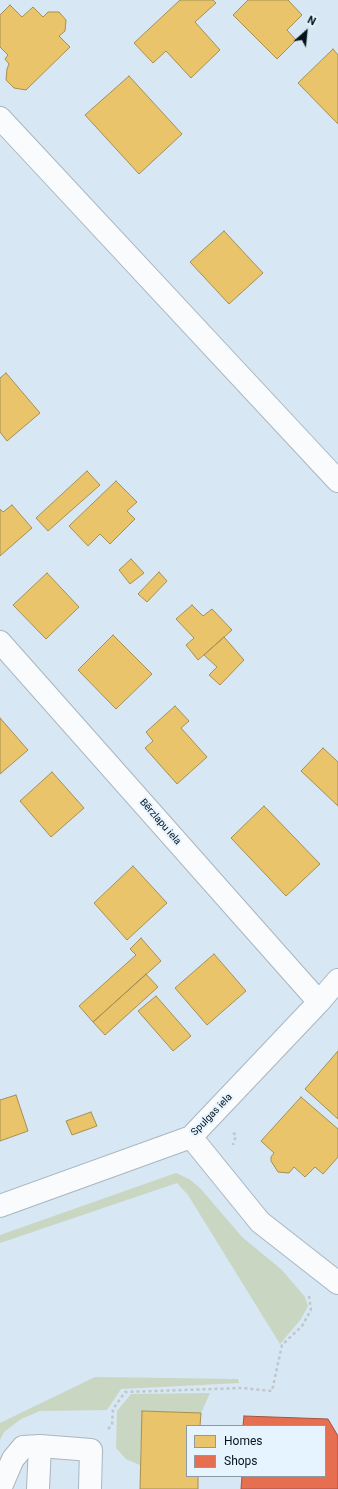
<!DOCTYPE html>
<html>
<head>
<meta charset="utf-8">
<style>
	body { margin:0 }
	#map { position:relative; width:338px; height:1489px; overflow:hidden; background:#d7e7f3; font-family:Roboto,sans-serif }
	canvas { display:block }
	.legend { position:absolute; left:186px; top:1425px; width:140px; height:52px; box-sizing:border-box; background:#e6f4ff; border:1px solid #8c9aa4; margin:0; padding:5px 7px; list-style:none; font-size:12px; color:#06131b }
	.legend li { display:flex; align-items:center; gap:8px; height:20px }
	.legend b { width:20px; border:1px solid #8c9aa4 }
	.north { position:absolute; left:286px; top:12px; width:40px; height:40px; -webkit-text-stroke:3px #e6f4ff; paint-order:stroke; rotate:27deg; font-size:11px; font-weight:700; line-height:16px; text-align:center; color:#06131b }
	.north::after { content:''; display:block; margin:auto; width:14px; height:18px; background:#06131b; clip-path:polygon(50% 0,100% 100%,50% 72%,0 100%) }
</style>
</head>
<body>
<div id="map">
<canvas width="338" height="1489"></canvas>
<ul class="legend">
<li><b style="height:11px;background:#e9c46a"></b>Homes</li>
<li><b style="height:11px;background:#e76f51"></b>Shops</li>
</ul>
<div class="north">N</div>
</div>
<script>
const c = document.querySelector('canvas').getContext('2d');
c.lineJoin = 'round';
function fill(path, color) { c.fillStyle = color; c.fill(path, 'evenodd'); }
const toPath = rows => new Path2D(rows.map(r => 'M' + r).join(''));
function strokePath(path, color, width, dash) { c.strokeStyle = color; c.lineWidth = width; c.lineCap = dash ? 'butt' : 'round'; c.setLineDash(dash || []); c.stroke(path); }
function label(font, color, halo, rows, align = 'center') {
  c.font = font + ' Roboto,sans-serif'; c.lineWidth = 4; c.setLineDash([]); c.textBaseline = 'middle'; c.strokeStyle = halo; c.fillStyle = color; for (const [text, x, y, turn = 0] of rows) {
    c.save(); c.translate(x, y); c.rotate((+turn || 0) * Math.PI / 180); c.textAlign = isNaN(turn) ? turn : align; if (halo) c.strokeText(text, 0, 0); c.fillText(text, 0, 0); c.restore();
  }
}
fill(toPath([
	[176,1173,189,1179,200,1188,242,1237,282,1270,305,1297,308,1306,301,1319,280,1344,188,1195,177,1183,0,1243,0,1235],
	[95,1377,238,1379,239,1383,121,1389,107,1410,40,1411,21,1419,4,1432,0,1440,0,1423],
	[210,1393,201,1413,142,1411,140,1465,126,1459,116,1448,117,1411,131,1394]
]), '#c8d6c2');
const homes = toPath([
	[180,0,213,0,216,3,195,22,220,50,191,78,166,51,153,63,134,43,180,0],
	[248,0,288,0,302,15,287,30,296,40,277,59,233,15,248,0],
	[10,5,22,17,33,7,43,17,48,12,59,12,66,20,65,31,59,36,70,47,26,90,14,88,6,80,7,69,9,64,5,59,8,55,0,47,0,15,10,5],
	[333,49,338,55,338,124,298,83,333,49],
	[129,76,182,134,139,174,85,115,129,76],
	[224,231,263,273,229,304,190,262,224,231],
	[6,373,40,413,7,441,0,432,0,378,6,373],
	[87,471,100,485,48,531,36,518,87,471],
	[116,481,137,502,127,511,135,519,110,544,100,534,88,546,69,526,116,481],
	[12,505,32,528,0,556,0,509,3,512,12,505],
	[131,559,144,573,130,584,119,570,131,559],
	[159,572,167,581,147,602,138,594,159,572],
	[47,573,79,607,46,639,13,605,47,573],
	[192,605,203,616,212,609,232,630,198,660,186,645,194,638,176,619,192,605],
	[113,635,152,674,116,709,78,670,113,635],
	[224,637,244,660,220,685,209,675,217,667,204,655,224,637],
	[175,706,189,721,181,728,207,757,177,784,145,748,153,741,146,732,175,706],
	[0,718,28,750,0,774,0,718],
	[323,748,338,762,338,806,301,771,323,748],
	[52,772,84,808,51,837,20,801,52,772],
	[264,806,320,864,286,896,231,838,264,806],
	[133,866,167,903,127,940,94,903,133,866],
	[141,938,161,961,93,1022,79,1006,136,955,130,949,141,938],
	[214,954,246,991,207,1025,175,988,214,954],
	[146,974,158,987,105,1035,93,1022,146,974],
	[156,996,191,1036,173,1051,138,1011,156,996],
	[338,1051,338,1119,305,1089,338,1051],
	[16,1095,28,1131,0,1141,0,1100,16,1095],
	[301,1097,338,1129,338,1157,323,1174,315,1167,305,1177,294,1167,289,1173,278,1172,271,1161,271,1157,274,1153,261,1141,301,1097],
	[91,1112,97,1126,72,1135,66,1121,91,1112],
	[142,1411,201,1413,200,1426,187,1426,187,1476,198,1476,198,1489,140,1489,142,1411]
]);
fill(homes, '#e9c46a');
strokePath(homes, '#a58f52', 1);
const shops = toPath([
	[244,1416,328,1419,338,1436,338,1489,241,1489,242,1476,325,1476,325,1426,243,1426,244,1416]
]);
fill(shops, '#e76f51');
strokePath(shops, '#a45341', 1);
const minor = toPath([
	[0,118,338,481],
	[0,642,319,1002],
	[191,1137,260,1222,338,1283],
	[0,1206,191,1137,319,1002,338,980],
	[0,1489,13,1459,23,1447,40,1446,91,1450,90,1489],
	[38,1489,40,1446]
]);
strokePath(minor, '#a8b6c0', 24);
strokePath(toPath([
	[233,1133,236,1135,233,1145],
	[108,1429,112,1425,113,1409,125,1392,242,1388,272,1391,282,1345,302,1326,311,1310,309,1296]
]), '#c0c6cb', 2.5, [3, 3]);
strokePath(minor, '#f9fbfd', 22);
label('10px', '#06131b', '#e6f4ff', [
	["Bērzlapu iela",160,822,49],
	["Spulgas iela",212,1115,-46]
]);
</script>
</body>
</html>
